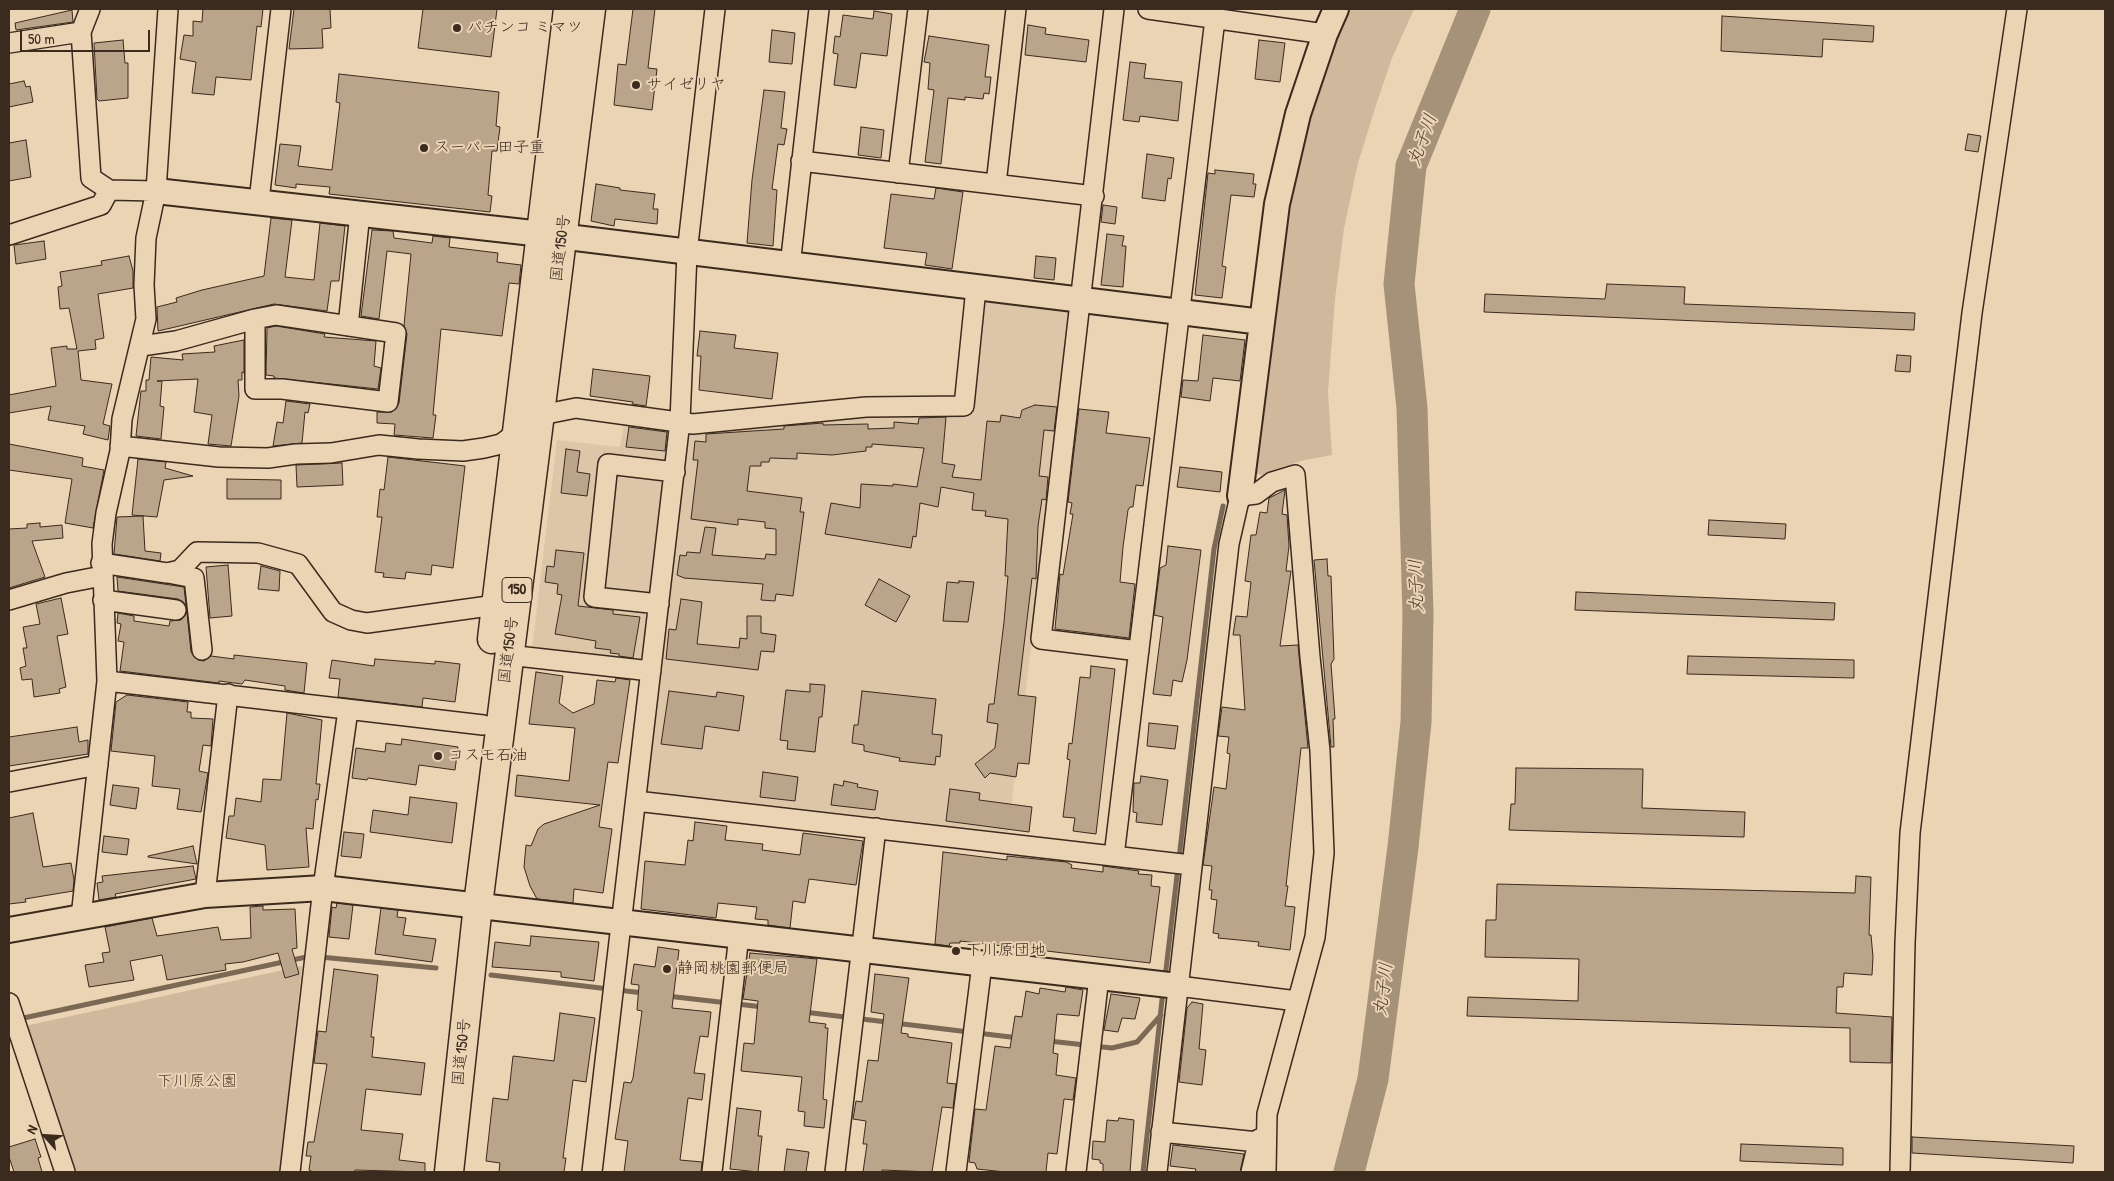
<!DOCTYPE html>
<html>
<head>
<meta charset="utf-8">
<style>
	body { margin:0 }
	#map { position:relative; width:2114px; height:1181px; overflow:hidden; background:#ebd4b4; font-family:"Patrick Hand",sans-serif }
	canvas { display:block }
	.frame { position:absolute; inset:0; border:10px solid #3b2a1e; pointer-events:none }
	.north { position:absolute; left:20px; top:1111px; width:50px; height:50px; -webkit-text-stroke:4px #ebd4b4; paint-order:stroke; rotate:296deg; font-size:14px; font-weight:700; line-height:20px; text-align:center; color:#3b2a1e }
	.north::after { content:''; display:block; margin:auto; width:18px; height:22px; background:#3b2a1e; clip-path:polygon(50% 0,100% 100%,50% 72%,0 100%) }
	.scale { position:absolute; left:20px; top:30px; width:130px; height:22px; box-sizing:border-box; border:2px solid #3b2a1e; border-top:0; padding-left:6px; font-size:15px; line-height:18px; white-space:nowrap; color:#3b2a1e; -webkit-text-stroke:4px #ebd4b4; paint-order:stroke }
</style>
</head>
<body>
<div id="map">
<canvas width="2114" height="1181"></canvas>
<div class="frame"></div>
<div class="north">N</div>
<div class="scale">50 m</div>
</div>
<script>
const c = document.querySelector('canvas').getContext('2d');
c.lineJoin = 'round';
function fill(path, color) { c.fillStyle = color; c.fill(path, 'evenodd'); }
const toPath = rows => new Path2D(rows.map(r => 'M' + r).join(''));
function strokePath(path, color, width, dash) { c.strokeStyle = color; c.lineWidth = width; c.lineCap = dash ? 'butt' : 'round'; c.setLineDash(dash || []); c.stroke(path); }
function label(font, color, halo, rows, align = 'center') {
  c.font = font + ' "Patrick Hand","Klee One",sans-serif'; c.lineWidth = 4; c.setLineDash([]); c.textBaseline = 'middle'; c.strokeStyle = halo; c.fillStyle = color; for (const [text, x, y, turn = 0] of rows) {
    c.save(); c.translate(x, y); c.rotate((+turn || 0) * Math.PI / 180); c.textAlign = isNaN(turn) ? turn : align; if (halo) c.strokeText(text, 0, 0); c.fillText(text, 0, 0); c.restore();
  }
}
fill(toPath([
	[984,295,1074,305,1008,832,646,791,687,430,881,414,971,415],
	[624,423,674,429,646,657,641,661,532,649,557,440,620,447]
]), '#dcc6a7');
fill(toPath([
	[1347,9,1414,9,1392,58,1376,105,1358,163,1344,228,1335,299,1328,392,1332,455,1305,460,1272,470,1264,475,1257,474,1255,469,1281,238,1309,111,1329,52],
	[302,966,280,1172,73,1172,25,1026]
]), '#cfb89c');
strokePath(toPath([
	[1179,859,1214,549,1223,506],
	[320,957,436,968],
	[491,975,609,989],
	[1165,978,1178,867],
	[617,990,644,993],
	[667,996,763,1007],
	[804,1012,969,1032],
	[19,1019,311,956],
	[977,1033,1019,1038],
	[1049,1041,1112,1048,1137,1042,1161,1015],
	[1143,1172,1163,991]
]), '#7b6855', 5);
strokePath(toPath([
	[1349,1172,1373,1079,1403,847,1416,722,1418,615,1412,408,1399,284,1411,166,1475,9]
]), '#a69179', 31);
const building = toPath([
	[203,9,263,9,261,27,257,26,251,80,216,77,214,95,192,93,196,62,180,59,184,35,193,36,193,21,202,22,203,9],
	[294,9,330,9,331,28,322,29,323,48,289,49,294,9],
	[423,9,497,9,491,57,418,48,423,9],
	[633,9,655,9,648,68,657,69,652,110,614,105,618,64,626,65,633,9],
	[72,10,73,22,16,30,15,23,72,10],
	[874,11,892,14,887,56,861,53,856,88,834,85,838,54,833,53,835,36,840,37,843,15,873,19,874,11],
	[1722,16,1874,26,1873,42,1823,39,1822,57,1721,51,1722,16],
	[1028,25,1046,28,1045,34,1089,40,1086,62,1025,55,1028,25],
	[772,30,795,33,792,64,769,62,772,30],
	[929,36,989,45,985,77,991,77,989,94,984,93,983,99,965,97,965,100,948,98,941,164,925,162,934,90,928,89,930,63,924,62,929,36],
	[123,40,125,63,128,63,128,98,99,101,97,99,94,43,123,40],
	[1259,40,1285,43,1280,82,1255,79,1259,40],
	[1130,62,1146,64,1144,78,1182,82,1178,121,1140,116,1139,122,1123,120,1130,62],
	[339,74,499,92,496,126,500,127,497,151,492,151,488,195,492,196,490,212,329,194,330,187,296,184,296,188,275,185,280,144,301,146,298,166,332,170,340,103,336,102,339,74],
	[24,81,26,87,30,86,33,102,9,107,9,84,24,81],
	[764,90,785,92,781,128,787,129,784,145,778,144,772,189,777,190,773,246,747,243,752,180,764,90],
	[861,127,884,130,881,158,858,155,861,127],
	[1968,134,1981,136,1978,152,1965,150,1968,134],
	[26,140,31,177,9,181,9,143,26,140],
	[1147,154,1174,158,1171,179,1168,178,1165,201,1142,198,1147,154],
	[1215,170,1254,174,1253,184,1256,184,1254,197,1231,195,1222,266,1226,267,1222,298,1195,295,1208,173,1215,174,1215,170],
	[596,184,620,188,620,190,655,194,653,209,658,209,657,224,615,219,614,226,591,221,596,184],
	[936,188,963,192,952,269,925,265,927,253,884,248,891,194,934,199,936,188],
	[1103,205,1117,207,1115,224,1101,222,1103,205],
	[271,218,292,220,285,277,314,280,320,223,345,226,339,281,331,281,327,311,274,304,158,331,157,307,177,302,176,298,202,290,264,276,271,218],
	[372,230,393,231,394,238,432,243,433,236,450,238,449,247,498,253,497,262,521,265,519,284,509,283,502,336,441,329,433,415,436,415,433,438,394,435,395,424,377,423,377,412,392,412,399,403,407,334,404,325,411,254,387,251,379,319,361,316,372,230],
	[1107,234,1124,236,1122,246,1126,246,1123,287,1101,285,1107,234],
	[44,241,46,259,16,264,14,245,44,241],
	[129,256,133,271,133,288,98,294,104,338,95,340,96,349,78,351,81,380,112,384,103,424,110,426,108,440,83,434,85,426,48,420,51,406,9,413,9,395,56,386,51,348,67,346,67,349,77,349,69,308,60,309,58,287,62,286,60,272,102,265,101,261,129,256],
	[1036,256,1056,258,1054,280,1034,278,1036,256],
	[1607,284,1685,287,1684,304,1915,313,1914,330,1484,312,1485,294,1605,299,1607,284],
	[276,326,325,334,324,337,376,341,374,366,381,368,378,389,274,378,274,376,266,375,267,328,276,326],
	[700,331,736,335,734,348,778,353,772,399,699,390,701,356,697,356,700,331],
	[1203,335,1245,340,1240,381,1213,378,1210,401,1181,397,1183,380,1198,381,1203,335],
	[244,340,244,373,242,372,242,380,238,380,239,396,231,446,208,444,212,415,194,412,198,379,157,381,162,381,160,406,164,407,161,439,136,436,141,391,146,391,146,380,149,380,151,357,183,360,182,354,215,352,214,346,244,340],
	[1897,355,1911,356,1910,372,1895,371,1897,355],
	[593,369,650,376,646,406,632,404,633,402,590,396,593,369],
	[286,401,310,404,308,413,305,412,302,443,273,446,277,422,283,423,286,401],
	[1035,405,1057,407,1054,431,1044,430,1039,476,1048,477,1046,500,1042,499,1038,526,1036,579,1032,578,1018,695,1036,697,1029,764,1018,763,1016,777,990,773,985,778,975,764,995,748,998,724,987,722,989,704,994,704,1004,622,1008,576,1005,576,1008,519,985,516,986,511,972,510,974,493,941,487,938,507,920,503,916,537,913,536,911,548,825,534,831,503,860,508,861,484,893,486,893,484,917,487,924,448,872,444,872,447,866,447,866,451,832,455,797,453,797,459,770,458,769,462,761,462,761,466,750,466,747,491,802,498,800,512,804,512,793,596,776,594,775,601,761,600,763,584,684,578,677,575,680,555,686,556,687,552,700,553,705,527,716,528,712,555,765,559,766,554,776,555,776,529,765,528,765,522,738,519,738,525,691,519,698,460,693,460,695,441,706,442,706,434,784,429,784,426,823,423,823,425,868,424,868,429,894,428,894,422,918,424,919,418,946,417,942,463,955,465,952,477,981,480,987,421,1000,422,1001,415,1020,418,1022,410,1035,405],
	[1079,409,1109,412,1106,433,1150,438,1143,486,1136,485,1133,507,1130,507,1128,510,1123,547,1120,582,1135,584,1129,638,1055,629,1060,574,1063,575,1073,514,1070,514,1072,503,1068,502,1079,409],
	[629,427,667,432,665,451,626,447,629,427],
	[9,444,83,458,82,466,104,470,93,528,65,523,72,479,9,470,9,444],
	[566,449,580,451,577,472,590,474,587,496,561,493,566,449],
	[388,457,465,466,453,568,432,565,431,575,406,572,405,579,383,577,384,573,375,572,382,517,377,517,380,489,384,490,388,457],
	[138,459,166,462,165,468,193,476,164,480,157,517,132,515,138,459],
	[342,463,343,485,297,487,296,465,342,463],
	[1180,467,1222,472,1220,492,1177,487,1180,467],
	[227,479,281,480,281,499,227,499,227,479],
	[1285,490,1282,514,1287,515,1289,546,1286,571,1291,571,1280,646,1298,645,1308,748,1301,748,1286,886,1288,886,1285,906,1295,907,1290,950,1258,946,1259,942,1218,938,1219,934,1213,933,1217,900,1211,899,1212,890,1209,890,1212,866,1203,865,1214,787,1226,789,1230,754,1227,753,1229,737,1218,736,1222,707,1245,710,1240,635,1233,635,1236,616,1247,617,1251,582,1245,581,1251,535,1256,535,1260,512,1267,513,1269,498,1285,490],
	[143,516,145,551,161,553,160,561,114,554,117,517,143,516],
	[1709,520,1786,524,1785,539,1708,535,1709,520],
	[40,523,40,527,62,525,63,538,32,541,45,577,9,588,9,529,27,528,27,524,40,523],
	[1168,546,1201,550,1187,660,1182,682,1173,680,1171,696,1153,694,1163,617,1154,615,1160,568,1166,565,1168,546],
	[556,550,584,553,578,606,613,610,613,614,640,617,633,658,619,656,619,654,610,653,611,650,595,648,596,641,555,634,562,595,557,594,558,584,545,582,547,566,554,567,556,550],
	[1327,559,1328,576,1331,576,1334,659,1331,664,1335,719,1333,719,1334,747,1331,747,1314,560,1327,559],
	[228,565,232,616,210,618,206,567,228,565],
	[261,566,280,571,279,591,258,589,261,566],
	[117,577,184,587,186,605,178,599,118,591,117,577],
	[879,579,910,596,896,622,865,605,879,579],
	[959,581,974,582,968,622,943,621,947,582,959,583,959,581],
	[1576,592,1835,603,1834,620,1575,610,1576,592],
	[61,598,68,634,57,636,66,687,59,689,60,693,34,697,32,679,22,680,20,668,26,666,23,648,27,648,23,627,40,624,36,604,61,598],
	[681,599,702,602,697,644,739,648,740,638,747,639,747,616,761,616,761,633,776,635,774,652,761,651,758,670,666,659,669,629,676,630,681,599],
	[118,613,134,616,134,621,169,626,170,621,181,620,187,613,191,652,198,660,204,661,211,656,234,659,234,655,307,663,304,693,285,690,285,686,245,680,242,684,219,681,219,683,120,671,124,642,118,641,121,624,117,623,118,613],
	[1688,656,1854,660,1854,678,1687,674,1688,656],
	[375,659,435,664,435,661,460,664,455,702,423,698,422,707,338,697,340,679,329,678,332,660,374,666,375,659],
	[1091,666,1115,669,1096,834,1073,831,1075,818,1063,817,1070,760,1067,759,1069,743,1072,744,1080,677,1090,678,1091,666],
	[536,672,563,676,559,703,573,713,594,704,597,680,615,682,616,678,630,680,618,763,608,762,599,827,612,829,603,893,574,889,573,903,537,899,530,886,524,867,526,845,531,846,538,829,544,824,600,805,515,796,517,775,569,781,575,728,529,724,536,672],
	[810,684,825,685,822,717,819,717,815,752,787,749,788,741,780,740,786,690,810,692,810,684],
	[669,691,716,697,717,692,744,696,739,731,705,726,702,749,661,744,669,691],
	[862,691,936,699,932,734,942,735,940,757,936,756,935,765,899,761,900,758,864,751,864,745,852,743,854,725,858,725,862,691],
	[127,695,188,702,187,712,191,712,191,718,213,719,211,746,203,745,199,771,208,773,201,812,177,809,180,789,152,786,155,756,111,751,116,702,127,695],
	[287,713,322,720,316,784,320,784,318,800,316,799,313,829,306,828,309,867,267,870,265,845,226,838,229,816,234,816,236,798,261,802,263,779,281,780,287,713],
	[1149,723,1178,726,1175,749,1147,746,1149,723],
	[77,727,79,742,88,740,88,754,9,766,9,737,77,727],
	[402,739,458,747,455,770,419,765,416,785,368,778,367,780,352,778,356,748,385,752,386,743,401,745,402,739],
	[1516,768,1643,769,1642,808,1745,812,1744,837,1509,830,1511,804,1515,804,1516,768],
	[763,772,798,777,795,801,760,797,763,772],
	[1141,776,1168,780,1162,825,1136,822,1137,813,1133,812,1134,783,1140,783,1141,776],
	[844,781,858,784,857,787,878,791,875,810,831,805,834,784,843,786,844,781],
	[113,785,139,788,136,809,110,805,113,785],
	[950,789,980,793,979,800,1032,807,1029,832,946,821,950,789],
	[410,797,457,803,452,843,370,832,373,810,408,815,410,797],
	[33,813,43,867,71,863,74,880,73,891,25,899,26,902,9,904,9,818,33,813],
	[695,822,727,826,725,840,763,844,762,850,800,855,803,833,863,841,856,885,809,879,805,903,793,901,790,928,768,925,768,920,755,919,757,907,718,903,716,918,641,909,645,861,685,865,688,840,693,841,695,822],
	[344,832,364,834,361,858,341,856,344,832],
	[104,836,129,839,127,855,102,852,104,836],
	[193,846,197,864,148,857,148,856,193,846],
	[943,852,1007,860,1007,856,1066,862,1072,865,1071,868,1103,872,1103,866,1139,871,1138,874,1152,875,1151,886,1160,887,1150,963,960,941,960,943,950,943,949,946,935,944,943,852],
	[193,866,196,879,115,894,116,897,99,900,97,883,103,882,102,876,193,866],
	[1856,876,1871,877,1869,935,1871,935,1873,957,1872,975,1844,973,1843,987,1837,987,1836,1013,1892,1017,1891,1063,1850,1062,1850,1028,1467,1016,1468,997,1578,1001,1579,959,1485,957,1486,920,1496,920,1497,884,1855,893,1856,876],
	[337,903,353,905,349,939,329,937,332,907,336,908,337,903],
	[263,906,263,910,295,909,297,948,292,949,299,974,285,978,278,953,243,962,225,964,226,970,167,980,162,955,130,961,134,980,89,987,85,965,104,962,102,953,110,952,105,927,152,918,157,936,218,927,221,940,251,938,250,907,263,906],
	[381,908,398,910,397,917,406,918,403,935,436,939,432,962,375,954,381,908],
	[531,936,599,942,594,981,561,977,561,972,492,967,495,942,530,946,531,936],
	[658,947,679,950,672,1008,711,1012,708,1037,700,1036,694,1073,705,1074,702,1100,688,1098,680,1160,702,1162,701,1172,624,1172,628,1141,615,1139,624,1082,631,1083,633,1078,642,1011,637,1010,639,985,631,984,634,964,655,967,658,947],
	[750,953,817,959,809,1022,826,1024,825,1028,828,1028,823,1099,827,1100,824,1128,804,1126,805,1112,798,1111,802,1077,741,1071,744,1043,754,1044,758,1001,743,999,750,953],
	[334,969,378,975,371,1037,374,1037,372,1057,425,1063,421,1095,366,1089,361,1130,403,1134,399,1160,425,1163,425,1172,355,1170,354,1172,313,1172,309,1170,311,1156,306,1156,308,1142,314,1142,327,1064,314,1063,318,1031,326,1032,334,969],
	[875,974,909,978,901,1033,908,1034,908,1037,952,1043,947,1083,956,1084,953,1108,942,1107,932,1172,882,1170,882,1172,863,1172,867,1144,863,1144,866,1121,853,1119,856,1101,862,1102,868,1060,878,1061,884,1014,871,1012,875,974],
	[1066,987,1083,990,1079,1016,1057,1014,1053,1053,1058,1054,1056,1075,1076,1078,1073,1100,1064,1099,1057,1154,1048,1153,1046,1172,1005,1172,977,1169,975,1163,969,1162,975,1109,986,1110,995,1046,1010,1048,1015,1016,1022,1017,1026,991,1039,994,1040,988,1065,992,1066,987],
	[1111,994,1140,998,1135,1019,1122,1018,1118,1032,1104,1030,1111,994],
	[1192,1002,1203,1004,1199,1049,1206,1050,1202,1085,1179,1082,1187,1008,1192,1002],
	[560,1013,595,1018,586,1082,573,1080,563,1158,566,1158,564,1172,499,1172,500,1163,486,1161,493,1098,508,1100,513,1056,554,1061,560,1013],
	[737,1108,761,1111,758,1136,762,1136,758,1172,730,1169,737,1108],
	[1119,1118,1134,1120,1130,1172,1103,1172,1103,1164,1100,1163,1100,1160,1092,1159,1093,1141,1105,1142,1107,1120,1118,1121,1119,1118],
	[1912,1137,2074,1146,2073,1163,1912,1153,1912,1137],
	[35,1139,41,1157,38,1158,42,1172,14,1172,9,1157,9,1147,35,1139],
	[1741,1144,1843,1148,1843,1165,1740,1161,1741,1144],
	[1173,1145,1244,1154,1240,1172,1195,1172,1196,1169,1170,1166,1173,1145],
	[787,1149,809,1152,806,1172,784,1172,787,1149]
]);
fill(building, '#baa58a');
strokePath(building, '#3b2a1e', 1);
const minor = toPath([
	[90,9,81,32,91,178,109,190,156,191],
	[1114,9,1041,639,1139,651],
	[1148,9,1325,34],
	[9,43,81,32],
	[801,161,1094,196],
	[898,173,918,9],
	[996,184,1016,9],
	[259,201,281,9],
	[9,235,101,205,109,190],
	[790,266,819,9],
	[348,326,360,213],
	[141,346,176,341,255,319,276,315,396,333,388,402,282,389,255,389,255,319],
	[541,415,576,408,693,424,866,407,964,406,976,288],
	[120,446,219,457,268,458,296,454,331,453,379,445,418,449,463,451,484,448,501,444,517,432],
	[101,563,167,573,180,570,197,552,258,553,298,564,333,612,351,620,367,623,496,605],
	[168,573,194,578,202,650],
	[9,600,66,583,102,576],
	[103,600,176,610],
	[659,604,594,597,608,464,675,472],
	[508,655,651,671],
	[107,681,483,725],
	[9,782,98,765],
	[636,801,1191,865],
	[1114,856,1215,19],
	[205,895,228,694],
	[81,917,107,681,102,544,106,513,120,451,122,419,146,319,144,285,146,238,156,191,168,9],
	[1178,986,1297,1001],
	[9,1003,65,1172],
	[1161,1132,1258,1142],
	[290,1172,323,888,348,710],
	[592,1172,680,421,687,253,715,9],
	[712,1172,739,935],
	[835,1172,876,828],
	[956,1172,982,964],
	[1076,1172,1099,977],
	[1157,1172,1229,544,1240,496,1256,494,1272,482,1295,475,1310,657,1320,751,1324,853,1315,937,1267,1114,1266,1172],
	[1251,1172,1259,1139],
	[1900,1172,1905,943,1910,833,1972,313,2017,9]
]);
const tertiary = toPath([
	[156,191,551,235,1262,322],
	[1240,496,1277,204,1298,114,1325,34,1336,9],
	[9,930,205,895,323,888,1178,986]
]);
const trunk = toPath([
	[492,639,568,9],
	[449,1172,478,905,591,9]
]);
strokePath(minor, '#3b2a1e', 22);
strokePath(tertiary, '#3b2a1e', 28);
strokePath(trunk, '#3b2a1e', 31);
strokePath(minor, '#ebd4b4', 19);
strokePath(tertiary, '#ebd4b4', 24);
strokePath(trunk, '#ebd4b4', 28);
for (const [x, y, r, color] of [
	[457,28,5,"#3b2a1e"],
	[636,85,5,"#3b2a1e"],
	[424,148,5,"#3b2a1e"],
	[438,756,5,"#3b2a1e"],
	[956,951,5,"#3b2a1e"],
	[667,969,5,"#3b2a1e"]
]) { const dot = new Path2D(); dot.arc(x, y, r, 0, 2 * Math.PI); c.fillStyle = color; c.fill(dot); strokePath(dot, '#ebd4b4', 2); }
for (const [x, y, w] of [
	[517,590,30]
]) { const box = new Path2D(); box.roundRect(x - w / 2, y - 12.5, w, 25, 4); c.fillStyle = '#ebd4b4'; c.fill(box); strokePath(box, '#3b2a1e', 1); }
label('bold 15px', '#3b2a1e', null, [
	["150",517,590]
]);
label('16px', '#3b2a1e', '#ebd4b4', [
	["パチンコ ミマツ",467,28],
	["サイゼリヤ",646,85],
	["スーパー田子重",434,148],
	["コスモ石油",448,756],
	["下川原団地",966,951],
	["静岡桃園郵便局",677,969]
], 'left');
label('16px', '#3b2a1e', '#ebd4b4', [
	["国道150号",561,248,-83],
	["国道150号",509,650,-83],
	["国道150号",462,1052,-84]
]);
label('16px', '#513f31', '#ebd4b4', [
	["下川原公園",197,1082]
]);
label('italic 18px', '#503f30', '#ebd4b4', [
	["丸子川",1423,140,-70],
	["丸子川",1417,586,-92],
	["丸子川",1384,989,-83]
]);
</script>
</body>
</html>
